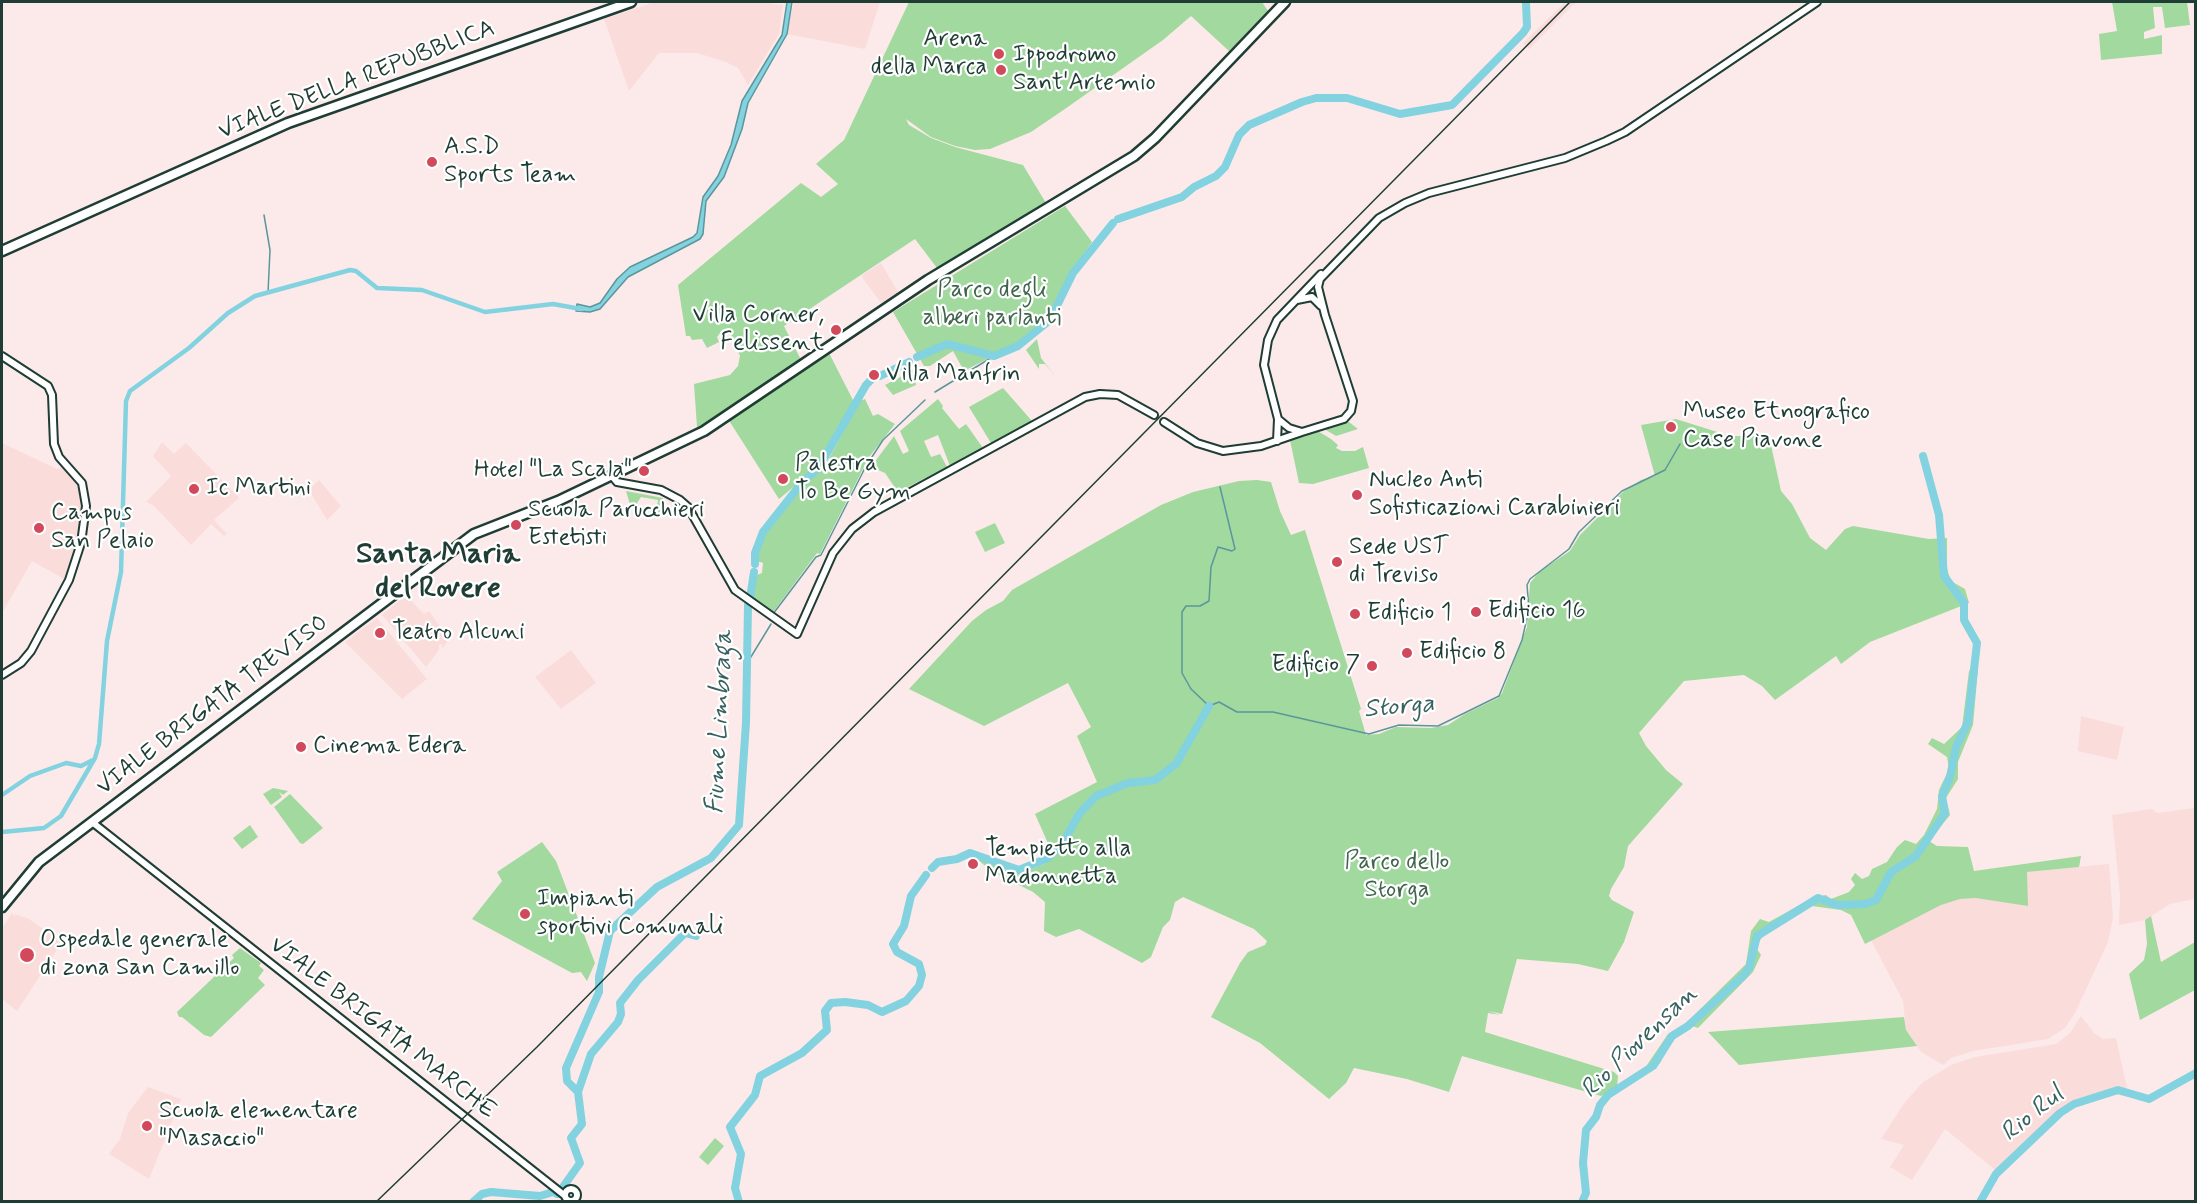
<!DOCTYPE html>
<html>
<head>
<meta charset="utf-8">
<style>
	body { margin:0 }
	#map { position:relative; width:2197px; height:1203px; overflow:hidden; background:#fceaea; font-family:Mynerve,sans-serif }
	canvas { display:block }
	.frame { position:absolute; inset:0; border:3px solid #1f3d34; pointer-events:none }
</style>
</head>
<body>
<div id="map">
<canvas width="2197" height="1203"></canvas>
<div class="frame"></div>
</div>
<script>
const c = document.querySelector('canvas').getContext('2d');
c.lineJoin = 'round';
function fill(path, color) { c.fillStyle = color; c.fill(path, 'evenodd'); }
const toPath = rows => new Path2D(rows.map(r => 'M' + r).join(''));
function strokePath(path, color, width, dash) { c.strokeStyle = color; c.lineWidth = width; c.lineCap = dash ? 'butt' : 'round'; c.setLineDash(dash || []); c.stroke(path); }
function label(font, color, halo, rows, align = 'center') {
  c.font = font + ' Mynerve,sans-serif'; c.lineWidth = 4.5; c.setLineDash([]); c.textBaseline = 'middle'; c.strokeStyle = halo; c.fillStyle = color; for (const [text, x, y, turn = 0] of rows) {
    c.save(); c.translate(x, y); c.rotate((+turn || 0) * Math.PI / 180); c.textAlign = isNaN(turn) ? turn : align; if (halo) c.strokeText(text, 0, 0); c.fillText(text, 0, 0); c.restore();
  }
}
fill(toPath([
	[655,2,771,2,772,4,783,5,779,34,748,85,738,68,726,62,697,53,659,53,629,91,604,19],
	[794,2,880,2,865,49,787,34],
	[1565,2,1576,2,1529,49,1523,43],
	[881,263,898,292,881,303,861,276],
	[162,442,174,454,186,443,239,498,214,520,227,534,224,536,211,524,191,545,154,506,146,502,171,476,153,456],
	[2,443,57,469,64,466,66,471,79,481,83,503,74,546,76,548,64,579,32,561,2,613],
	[319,480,341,506,327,520,309,490],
	[406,595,424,614,429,611,449,639,442,649,442,644,439,645,439,650,426,667,382,615],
	[377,618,427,679,402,699,345,642],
	[571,650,596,683,561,709,535,677],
	[2081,716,2124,727,2117,760,2078,751],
	[2195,808,2195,899,2170,904,2145,920,2119,925,2120,896,2112,815,2152,809,2157,813],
	[2109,864,2113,918,2108,942,2075,1013,2065,1028,2048,1039,1973,1051,1951,1058,1943,1065,1921,1052,1906,1030,1903,1001,1871,940,1941,905,1960,899,1976,898,2026,872],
	[12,913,15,917,15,914,29,919,62,942,17,1011,2,999,2,928],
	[2081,1016,2094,1033,2103,1039,2116,1038,2129,1097,2112,1094,2070,1109,2000,1174,1945,1129,1912,1180,1890,1167,1904,1145,1881,1139,1905,1102,1923,1082,1953,1064,1975,1057,2056,1044,2070,1033],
	[148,1087,181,1099,149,1179,109,1154,120,1139,128,1113]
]), '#fadcdb');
fill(toPath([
	[909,2,1262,2,1268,11,1229,51,1191,16,1163,40,1062,111,1031,132,990,149,975,150,955,146,931,137,906,119,909,125,931,138,955,147,1023,165,1046,203,937,268,915,239,784,326,801,360,701,428,697,427,694,384,730,375,738,366,740,356,729,329,720,333,717,337,719,342,707,348,702,339,692,340,690,336,686,336,678,285,801,183,821,197,838,184,816,164,844,140],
	[2112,2,2187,2,2190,25,2165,28,2162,7,2153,7,2155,28,2144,32,2144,39,2162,35,2162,54,2101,60,2099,34,2117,31],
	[1065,206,1092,242,1070,275,1046,322,1014,345,964,371,953,351,930,366,924,366,893,312],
	[1037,339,1041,358,1055,376,1045,364,1039,364,1039,369,1026,350],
	[829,353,855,404,810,473,779,499,728,419,785,379],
	[914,370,916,385,893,395,885,385],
	[1003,388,1032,421,991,443,969,407],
	[865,399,873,416,878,414,895,424,869,457,820,554,817,553,771,615,751,598,757,575,762,573,763,563,757,561,762,538,797,491,826,464,860,401],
	[938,399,943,406,942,408,959,429,966,424,983,448,950,466,938,435,924,441,931,457,940,454,947,467,898,492,885,473,871,467,894,436,903,454,909,451,900,431],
	[1676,419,1730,436,1769,436,1781,491,1792,504,1810,538,1826,550,1845,529,1853,526,1929,539,1947,538,1947,569,1951,581,1965,589,1969,603,1870,642,1841,664,1836,656,1775,700,1762,686,1744,675,1684,681,1639,733,1646,746,1666,770,1683,784,1628,846,1624,867,1611,889,1609,896,1612,900,1634,912,1624,942,1608,971,1578,964,1517,959,1502,1014,1488,1011,1500,1015,1488,1013,1485,1032,1614,1072,1618,1076,1617,1088,1601,1096,1462,1056,1449,1092,1407,1079,1354,1068,1346,1083,1329,1099,1260,1043,1211,1017,1240,963,1248,952,1265,945,1267,941,1254,929,1183,897,1175,902,1170,920,1163,927,1151,957,1142,963,1079,929,1056,937,1044,931,1045,902,1033,892,991,871,976,858,1012,872,1023,873,1046,863,1063,847,1058,844,1051,850,1035,814,1097,782,1077,736,1091,727,1068,683,984,726,909,689,972,621,986,610,1003,601,1012,590,1161,505,1193,492,1239,481,1257,480,1271,482,1280,511,1291,535,1305,530,1361,709,1359,711,1366,735,1379,734,1396,727,1431,728,1448,725,1465,714,1498,698,1502,693,1527,627,1530,583,1540,571,1570,551,1580,535,1623,492,1641,480,1655,476,1641,425],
	[1349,422,1358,429,1336,436,1326,430,1328,427],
	[1316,430,1331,439,1338,445,1336,448,1342,451,1355,451,1363,447,1369,468,1313,484,1299,483,1290,440],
	[626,491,663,498,664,504,659,513,656,513,658,500,641,497,637,503,638,509,631,508],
	[995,523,1005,543,985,552,975,532],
	[1974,666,1978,669,1973,725,1958,762,1958,779,1946,798,1950,815,1929,841,1937,846,1968,847,1974,871,2081,856,2079,867,2027,872,2028,906,1976,898,1960,899,1941,905,1865,944,1851,915,1841,910,1812,906,1764,935,1757,944,1757,949,1761,955,1753,972,1698,1028,1685,1024,1746,964,1751,931,1760,919,1769,922,1812,898,1826,895,1831,899,1849,892,1855,885,1851,879,1855,873,1862,879,1869,876,1872,869,1887,862,1897,847,1905,840,1916,844,1924,835,1937,809,1939,790,1949,769,1947,757,1928,744,1932,738,1944,744,1962,727,1969,671],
	[273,788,288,791,283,795,279,792,282,797,271,805,263,794],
	[290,794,323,828,303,844,300,843,274,807],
	[250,825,258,837,242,849,233,838],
	[542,842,556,861,595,963,587,981,581,972,572,973,472,919,502,881,497,872],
	[2151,916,2161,962,2195,942,2195,990,2140,1020,2129,974,2144,960,2147,944,2145,920],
	[240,948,261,963,259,966,264,970,258,978,265,985,211,1037,204,1035,182,1017,179,1017,177,1012,234,958,232,955],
	[1904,1017,1906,1030,1917,1046,1739,1065,1708,1032],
	[1686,1027,1688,1029,1673,1039,1660,1063,1651,1072,1647,1065,1668,1034],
	[715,1138,724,1146,708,1165,699,1157]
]), '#a1d99e');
const water = toPath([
	[787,2,792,2,787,34,748,103,742,129,724,177,706,201,703,234,700,239,628,277,600,309,590,312,576,311,577,304,590,307,600,303,617,279,630,267,693,237,697,233,703,197,718,176,731,145,742,101,782,35,787,2]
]);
fill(water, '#83d2e0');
strokePath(water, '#5b969b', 1.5);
strokePath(toPath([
	[264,215,270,250,268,293],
	[935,392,994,356],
	[1220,487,1235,549,1232,551,1218,547,1211,567,1209,601,1200,606,1186,606,1182,612,1182,673,1191,689,1209,706,1219,702,1237,712,1273,712,1369,734,1399,725,1438,726,1499,696,1522,640,1529,609,1527,585,1530,579,1569,549,1579,532,1622,491,1665,470,1680,444],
	[773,614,816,557,821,555,866,466,883,440,925,400],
	[746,665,771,624]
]), '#5b969b', 1.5);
strokePath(toPath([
	[2,795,30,776,66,763,81,766,93,760],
	[2,832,44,828,61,816,95,758,99,744,107,641,121,572,126,401,130,391,189,348,228,313,255,296,350,270,356,271,377,288,422,290,485,312,553,304,581,309]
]), '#83d2e0', 4.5);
strokePath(toPath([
	[1118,219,1182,197,1194,187,1216,176,1225,167,1239,135,1249,125,1302,102,1316,98,1347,98,1400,114,1452,105,1523,33,1527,27,1526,2],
	[917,357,947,344,994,356,1018,346,1050,320,1073,273,1113,223],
	[880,376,909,362],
	[755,564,755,553,763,532,800,485,819,467,866,385,871,380],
	[750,598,754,572],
	[932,868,938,862,957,859,970,853,1019,870,1048,858,1063,843,1079,814,1096,796,1128,783,1155,780,1176,764,1209,706],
	[578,1092,567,1081,566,1068,599,992,599,977,610,931,657,887,711,858,739,825,746,723,748,605],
	[563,1187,580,1163,571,1138,582,1124,578,1092,591,1054,618,1022,621,1014,620,1003,638,980,685,933,696,936],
	[473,1202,482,1194,491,1192,540,1196,553,1192,557,1194],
	[739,1202,735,1188,741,1154,730,1127,755,1095,760,1076,802,1053,827,1030,825,1011,831,1003,845,1002,868,1005,882,1012,906,1001,919,986,922,975,919,964,897,952,893,944,904,926,911,896,926,875],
	[1582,1202,1586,1193,1583,1163,1586,1130,1596,1117,1600,1105,1608,1095,1653,1066,1672,1036,1688,1026,1744,975,1749,968,1757,936,1818,898,1837,905,1865,904,1876,900,1891,872,1916,856,1945,813,1942,796,1950,777,1956,747,1968,722,1977,643,1964,620,1964,603,1944,576,1939,515,1923,456],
	[1980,1202,1996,1174,2060,1113,2074,1104,2118,1090,2149,1099,2196,1073]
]), '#83d2e0', 8);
strokePath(toPath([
	[1154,415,1164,422]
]), '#d0c7c6', 6, [6, 3]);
const tertiary = toPath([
	[1297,300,1312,297,1321,306],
	[2,356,48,386,52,395,54,444,59,457,82,483,86,506,81,543,69,580,31,651,21,663,2,675],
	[1278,419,1289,428,1302,432,1344,419,1351,411,1353,401,1325,315,1318,287,1320,279,1379,218,1405,203,1429,193,1565,158,1606,141,1625,132,1817,2],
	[1164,422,1197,443,1223,451,1261,446,1302,432],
	[1277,441,1278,419,1264,365,1268,340,1277,320,1321,274],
	[612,476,617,482,661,490,680,500,688,507,735,590,797,634,833,553,852,529,874,512,1085,397,1100,394,1118,395,1154,415],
	[92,822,564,1195],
	'565 1195a6 6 0 1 1 12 0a6 6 0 1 1-12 0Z'
]);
const primary = toPath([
	[2,251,288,123,631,2],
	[2,907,39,862,474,534,558,501,704,431,928,280,1134,156,1155,138,1285,2]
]);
strokePath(tertiary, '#1f3d34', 10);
strokePath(primary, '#1f3d34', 13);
strokePath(tertiary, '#fff', 6);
strokePath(primary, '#fff', 8);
strokePath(toPath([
	[376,1202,537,1047,1570,2]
]), '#1f3d34', 1.5);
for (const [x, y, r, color] of [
	[999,54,6,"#d1495b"],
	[1001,70,6,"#d1495b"],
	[432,162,6,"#d1495b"],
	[836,330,6,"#d1495b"],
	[874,375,6,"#d1495b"],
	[1671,427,6,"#d1495b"],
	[644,471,6,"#d1495b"],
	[783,479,6,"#d1495b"],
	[194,489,6,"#d1495b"],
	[1357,495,6,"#d1495b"],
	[516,525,6,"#d1495b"],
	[39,528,6,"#d1495b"],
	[1337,562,6,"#d1495b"],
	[1476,612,6,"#d1495b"],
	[1355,614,6,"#d1495b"],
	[380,633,6,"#d1495b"],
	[1407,653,6,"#d1495b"],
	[1372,666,6,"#d1495b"],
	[301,747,6,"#d1495b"],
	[973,864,6,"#d1495b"],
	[525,914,6,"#d1495b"],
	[27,955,8,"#d1495b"],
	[147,1126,6,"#d1495b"]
]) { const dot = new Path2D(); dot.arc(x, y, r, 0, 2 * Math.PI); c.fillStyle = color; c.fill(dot); strokePath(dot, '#fff', 2); }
label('24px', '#1f3d34', '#fff', [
	["Arena",987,40,"right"],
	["della Marca",987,68,"right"],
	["Ippodromo",1013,56],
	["Sant'Artemio",1013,84],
	["A.S.D",444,148],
	["Sports Team",444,176],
	["Villa Corner,",824,316,"right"],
	["Felissent",824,344,"right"],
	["Villa Manfrin",886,375],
	["Museo Etnografico",1683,413],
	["Case Piavone",1683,441],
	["Palestra",795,465],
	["To Be Gym",795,493],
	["Hotel \"La Scala\"",632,471,"right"],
	["Nucleo Anti",1369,481],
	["Sofisticazioni Carabinieri",1369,509],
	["Ic Martini",206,489],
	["Scuola Parucchieri",528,511],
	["Estetisti",528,539],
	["Campus",51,514],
	["San Pelaio",51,542],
	["Sede UST",1349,548],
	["di Treviso",1349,576],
	["Edificio 16",1488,612],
	["Edificio 1",1367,614],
	["Teatro Alcuni",392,633],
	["Edificio 8",1419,653],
	["Edificio 7",1360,666,"right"],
	["Cinema Edera",313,747],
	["Tempietto alla",985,850],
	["Madonnetta",985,878],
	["Impianti",537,900],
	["sportivi Comunali",537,928],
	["Ospedale generale",40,941],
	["di zona San Camillo",40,969],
	["Scuola elementare",159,1112],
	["\"Masaccio\"",159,1140]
], 'left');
label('24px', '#1f3d34', '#fff', [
	["VIALE DELLA REPUBBLICA",357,81,-21],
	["VIALE BRIGATA TREVISO",213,706,-37],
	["VIALE BRIGATA MARCHE",382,1029,38]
]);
label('24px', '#40644e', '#fff', [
	["Parco degli",992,291],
	["alberi parlanti",992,319],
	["Parco dello",1397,863],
	["Storga",1397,891]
]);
label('italic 26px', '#38625f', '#fff', [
	["Storga",1399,708,-5],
	["Fiume Limbraga",721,722,-87],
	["Rio Piovensan",1640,1043,-44],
	["Rio Rul",2033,1115,-39]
]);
label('bold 30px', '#1f3d34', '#fff', [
	["Santa Maria",438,556],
	["del Rovere",438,590]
]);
</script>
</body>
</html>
